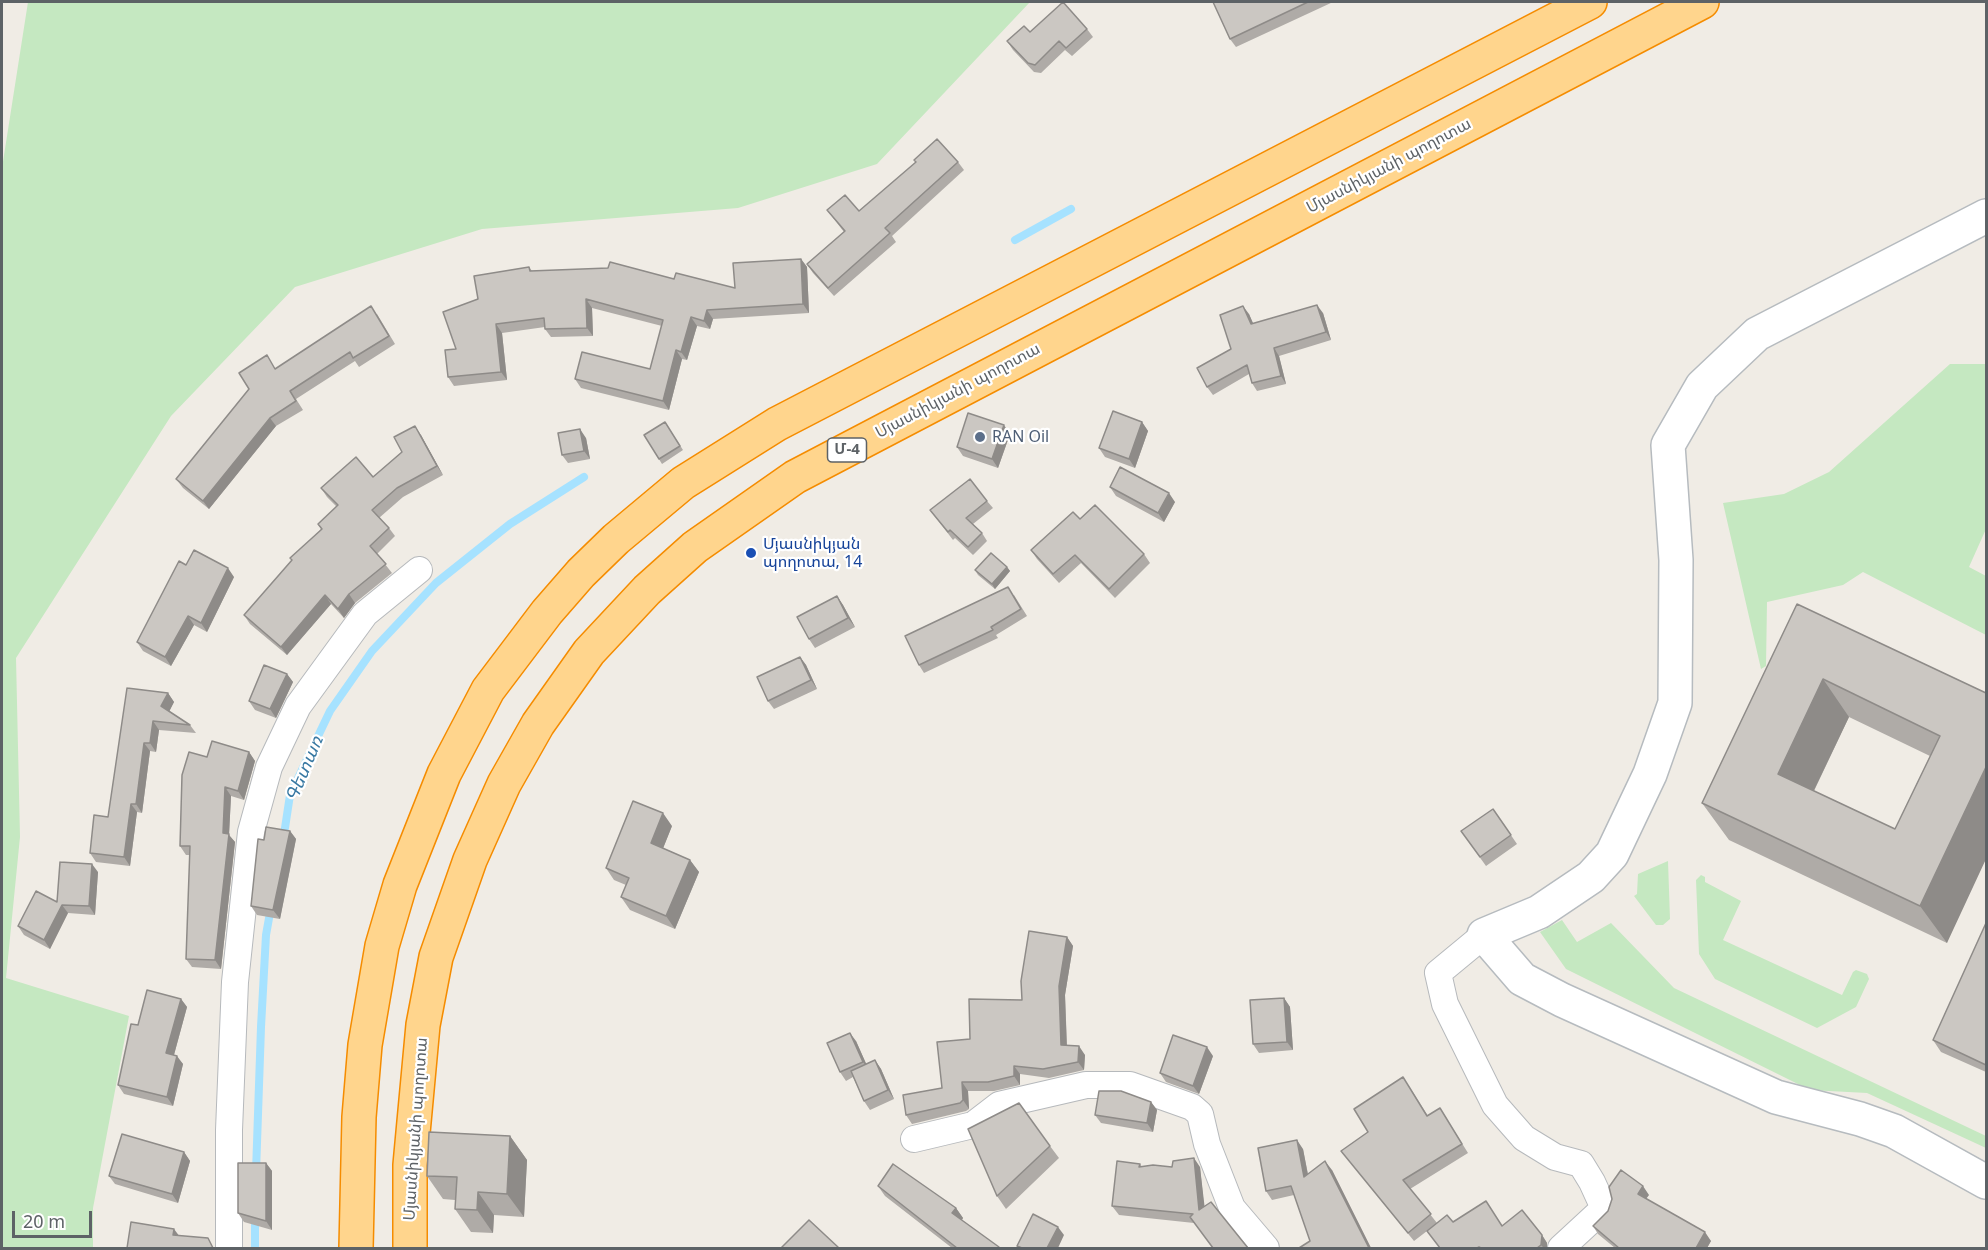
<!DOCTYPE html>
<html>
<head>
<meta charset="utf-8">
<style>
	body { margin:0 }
	#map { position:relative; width:1988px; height:1250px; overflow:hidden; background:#f0ece5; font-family:"Noto Sans",sans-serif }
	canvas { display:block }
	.frame { position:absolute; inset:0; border:3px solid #5d6266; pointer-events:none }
	.scale { position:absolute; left:12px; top:1211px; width:80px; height:27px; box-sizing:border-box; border:3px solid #5d6266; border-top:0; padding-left:8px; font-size:18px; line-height:21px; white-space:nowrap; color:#5d6266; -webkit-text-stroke:4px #fff; paint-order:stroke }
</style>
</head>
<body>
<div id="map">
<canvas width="1988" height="1250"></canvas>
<div class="frame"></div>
<div class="scale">20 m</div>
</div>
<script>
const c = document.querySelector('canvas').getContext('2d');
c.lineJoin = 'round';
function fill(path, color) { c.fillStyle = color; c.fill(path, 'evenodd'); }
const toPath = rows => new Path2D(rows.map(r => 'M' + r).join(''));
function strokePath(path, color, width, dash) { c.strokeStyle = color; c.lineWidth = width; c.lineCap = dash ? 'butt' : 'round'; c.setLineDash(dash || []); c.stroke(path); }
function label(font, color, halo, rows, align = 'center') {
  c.font = font + ' "Noto Sans","Noto Sans Armenian",sans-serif'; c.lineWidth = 4.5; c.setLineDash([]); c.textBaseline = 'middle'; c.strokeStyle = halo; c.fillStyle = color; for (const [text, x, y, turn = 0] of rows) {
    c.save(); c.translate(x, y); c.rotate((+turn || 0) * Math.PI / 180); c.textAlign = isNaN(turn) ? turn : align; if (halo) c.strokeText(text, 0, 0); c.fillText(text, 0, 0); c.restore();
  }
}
fill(toPath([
	[28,2,1030,2,877,164,738,208,482,229,295,287,171,416,16,658,20,837,6,978,129,1016,93,1208,93,1248,2,1248,2,168],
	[1950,364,1986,364,1986,529,1969,567,1986,576,1986,635,1863,572,1843,585,1767,602,1766,666,1761,669,1723,503,1784,494,1829,472],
	[1668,861,1670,919,1663,925,1656,925,1634,896,1637,894,1638,874],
	[1701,875,1705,877,1705,882,1741,901,1723,940,1842,995,1853,972,1856,970,1867,974,1869,979,1856,1007,1817,1028,1715,979,1699,954,1696,880],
	[1562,920,1577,942,1611,923,1674,988,1986,1136,1986,1148,1867,1093,1810,1090,1566,969,1540,932]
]), '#c5e8c1');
strokePath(toPath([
	[1015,240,1071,209],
	[283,841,290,795,330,711,372,651,436,583,510,524,584,477],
	[256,1172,261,1027,266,935,271,907],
	[255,1248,255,1215]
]), '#a6e2ff', 8);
const street = toPath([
	[1484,935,1438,973,1445,1004,1495,1105,1524,1138,1555,1157,1581,1164,1592,1182,1603,1206,1600,1212,1561,1248],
	[914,1139,973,1125,999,1105,1086,1085,1130,1085,1192,1107,1200,1114,1207,1144,1232,1208,1266,1248],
	[229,1248,229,1130,235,982,251,832,269,767,298,706,365,614,419,570]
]);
const secondary = toPath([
	[1986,216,1757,334,1702,386,1668,445,1676,560,1675,703,1650,774,1612,854,1591,877,1539,912,1484,935,1522,979,1562,1000,1776,1097,1860,1119,1894,1131,1986,1182]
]);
const highway = toPath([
	[356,1248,359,1117,365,1045,382,946,400,885,444,774,488,690,547,612,581,573,616,539,683,483,777,424,1590,2],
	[410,1248,410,1165,423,1025,436,957,470,860,504,784,538,724,589,652,647,590,695,547,795,477,1702,2]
]);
strokePath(street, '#b6b9bc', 28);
strokePath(secondary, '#b6bbbf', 36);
strokePath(highway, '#f58c00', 36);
strokePath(street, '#fff', 26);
strokePath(secondary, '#fff', 33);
strokePath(highway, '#ffd58d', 33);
fill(toPath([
	[1213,2,1333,2,1236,47,1230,39],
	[1087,29,1093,37,1072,56,1065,50,1041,73,1034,72,1013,50,1007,41,1030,32],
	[958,162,964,170,892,236,896,242,834,296,813,273,807,264,844,232,827,210,859,211],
	[801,259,807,267,809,313,713,319,710,329,697,326,687,360,682,359,669,410,581,388,575,379,650,369,662,326,592,308,593,336,551,337,545,329,545,327,502,333,507,380,454,386,448,377,456,349,478,299,529,267,532,271,674,279,735,288],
	[1323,313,1331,340,1279,356,1286,384,1257,391,1252,383,1249,374,1213,395,1207,387,1231,349,1249,314,1253,324],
	[377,314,395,344,359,367,355,361,296,399,303,410,276,426,209,509,183,488,176,479,276,369],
	[665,422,683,450,662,464,644,435],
	[1142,422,1148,431,1135,468,1105,457,1099,448],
	[1010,434,998,468,963,456,957,447],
	[421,435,443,475,403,497,379,518,389,528,395,536,377,554,392,573,355,603,344,618,331,604,287,655,250,624,244,615,321,529,318,524,337,507,327,497,321,488,373,477],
	[586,438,590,459,568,463,562,455],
	[1110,487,1175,502,1164,522,1116,496],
	[987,501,993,508,973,524,982,533,987,541,973,555,955,538,953,540,930,510],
	[1080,519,1144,554,1150,563,1115,598,1081,563,1059,583,1037,559,1031,550],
	[186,565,234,577,207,632,194,625,171,666,143,651,137,642],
	[1007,567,1010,571,995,589,978,575,975,570],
	[1014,595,1027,616,996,635,998,638,924,673,919,665],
	[837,596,843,605,855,627,815,648,809,639],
	[1797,604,1986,693,1947,943,1729,840,1702,803],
	[1849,717,1930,756,1895,829,1814,791],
	[800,657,806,665,817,689,774,709,768,701],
	[287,674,293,682,276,718,255,710,249,701],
	[168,693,174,702,169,711,190,725,196,733,159,730,156,752,150,751,142,813,137,812,130,866,96,862,90,853],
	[249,752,255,761,244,800,231,796,229,835,235,842,221,969,192,967,186,959,190,855,186,855,180,846,207,757],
	[1493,809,1517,844,1486,866,1461,831],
	[672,826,663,848,690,860,699,872,675,929,630,910,621,897,626,885,614,880,606,868],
	[290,831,296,839,280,919,257,915,251,906,264,840],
	[98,872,95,915,68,913,50,949,24,935,18,926,57,902],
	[1986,923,1986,1072,1941,1052,1933,1040],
	[1067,937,1073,946,1065,995,1067,1045,1085,1055,1084,1070,1049,1078,1020,1074,1020,1085,994,1091,968,1091,969,1109,966,1111,912,1124,906,1115,942,1088,970,1039,1022,1000],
	[1284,998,1290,1007,1293,1050,1259,1053,1253,1044],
	[181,999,187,1007,174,1055,183,1064,173,1106,124,1094,118,1085,138,1025],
	[856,1041,866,1064,875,1060,881,1069,894,1099,870,1110,864,1101,853,1077,846,1081,840,1072],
	[1213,1056,1199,1094,1166,1082,1160,1073],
	[1409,1086,1428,1116,1440,1108,1468,1153,1410,1189,1437,1223,1453,1222,1486,1201,1502,1226,1542,1235,1547,1243,1547,1248,1440,1248,1427,1231,1414,1241,1341,1151,1368,1132],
	[1151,1102,1157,1110,1153,1132,1101,1123,1095,1115],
	[510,1136,527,1160,524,1217,494,1215,493,1233,471,1232,455,1209,455,1200,443,1199,427,1176],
	[1050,1146,1059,1158,1006,1209,997,1196],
	[1303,1149,1308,1174,1332,1170,1371,1248,1299,1248,1310,1241,1294,1195,1272,1200,1266,1191],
	[184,1152,190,1161,178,1203,115,1184,109,1176],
	[266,1163,272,1171,272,1230,244,1222,238,1213],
	[1140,1164,1142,1167,1200,1167,1204,1206,1194,1223,1119,1215,1112,1206],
	[878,1186,956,1208,963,1218,962,1220,1000,1248,952,1248,885,1196],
	[1649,1195,1646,1199,1711,1241,1707,1248,1615,1248,1598,1234,1593,1226]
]), '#afaba7');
fill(toPath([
	[801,259,807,267,809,313,803,304],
	[586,299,592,308,593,336,587,328],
	[1317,305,1323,313,1331,340,1326,332],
	[1243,306,1249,314,1257,332,1251,324],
	[707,310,713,319,710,329,704,321],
	[691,317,697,326,687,360,681,352],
	[496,324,502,333,507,380,501,372],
	[1274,348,1279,356,1286,384,1281,376],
	[676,350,682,359,669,410,663,401],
	[270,418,276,426,209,509,203,501],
	[1142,422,1148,431,1135,468,1129,459],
	[1004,425,1010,434,998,468,992,459],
	[415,426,421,435,443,475,437,466],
	[580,429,586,438,590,459,584,451],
	[1169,493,1175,502,1164,522,1158,513],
	[1007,567,1010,571,995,589,992,584],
	[228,568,234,577,207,632,201,623],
	[349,594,355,603,344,618,338,609],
	[325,595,331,604,287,655,281,647],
	[837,596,843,605,855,627,848,618],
	[188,616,194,625,171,666,165,657],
	[800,657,806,665,817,689,811,680],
	[287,674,293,682,276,718,270,709],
	[1823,679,1849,717,1804,811,1778,774],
	[168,693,174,702,168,714,161,706],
	[153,721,159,730,156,752,150,743],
	[144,743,150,751,142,813,136,804],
	[249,752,255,761,244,800,238,791],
	[1986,767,1986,859,1947,943,1920,906],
	[225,787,231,796,229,835,235,842,221,969,215,960,223,833],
	[131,804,137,812,130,866,124,857],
	[663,813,672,826,660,856,651,843],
	[290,831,296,839,280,919,273,910],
	[690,860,699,872,675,929,666,916],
	[92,864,98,872,95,915,89,906],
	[62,905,68,913,50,949,44,940],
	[1067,937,1073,946,1065,995,1067,1053,1061,1045,1059,986],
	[1284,998,1290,1007,1293,1050,1287,1042],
	[181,999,187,1007,172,1062,166,1053],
	[850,1033,856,1041,869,1070,863,1062],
	[1079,1046,1085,1055,1084,1070,1078,1062],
	[1207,1047,1213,1056,1199,1094,1193,1086],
	[177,1056,183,1064,173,1106,167,1097],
	[875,1060,881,1069,894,1099,888,1090],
	[1014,1066,1020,1074,1020,1085,1014,1076],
	[962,1082,968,1091,969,1109,963,1100],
	[1151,1102,1157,1110,1153,1132,1147,1123],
	[510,1136,527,1160,524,1217,507,1194],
	[1297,1140,1303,1149,1310,1186,1304,1177],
	[184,1152,190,1161,178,1203,172,1194],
	[1194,1158,1200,1167,1206,1219,1199,1210],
	[1325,1161,1332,1170,1371,1248,1369,1248],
	[266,1163,272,1171,272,1230,266,1221],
	[1643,1186,1649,1195,1643,1202,1638,1194],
	[478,1192,494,1215,493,1233,477,1210],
	[956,1208,963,1218,959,1224,952,1213],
	[1058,1227,1064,1235,1058,1248,1047,1248],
	[174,1229,180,1237,173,1235],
	[1705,1232,1711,1241,1707,1248,1696,1248],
	[1542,1235,1547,1243,1547,1248,1544,1248,1541,1245]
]), '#8e8b88');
const building = toPath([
	[1063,2,1087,29,1066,48,1059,41,1035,65,1028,63,1007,41,1024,26,1030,32,1063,2],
	[1213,2,1308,2,1230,39,1213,2],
	[937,139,958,162,885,228,890,233,828,288,807,264,845,231,827,210,845,195,859,211,916,162,914,160,937,139],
	[801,259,803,304,707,310,704,321,691,317,681,352,676,350,663,401,575,379,582,352,650,369,663,320,586,299,587,328,545,329,544,318,496,324,501,372,448,377,445,350,456,349,443,312,478,299,474,276,529,267,530,271,608,268,610,262,674,279,676,273,735,288,733,263,801,259],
	[1317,305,1326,332,1274,348,1281,376,1252,383,1247,365,1207,387,1197,368,1231,349,1220,315,1243,306,1251,324,1317,305],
	[371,306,389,336,353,358,350,352,290,391,296,401,270,418,203,501,176,479,249,389,239,373,267,355,275,369,371,306],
	[1113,411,1142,422,1129,459,1099,448,1113,411],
	[968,413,1004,425,992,459,957,447,968,413],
	[665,422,680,446,659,459,644,435,665,422],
	[415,426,437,466,397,488,372,510,389,528,370,546,386,564,349,594,338,609,325,595,281,647,244,615,292,560,290,558,322,529,318,524,338,505,321,488,356,457,373,477,402,452,394,437,415,426],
	[580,429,584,451,562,455,558,433,580,429],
	[1120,467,1169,493,1158,513,1110,487,1120,467],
	[970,479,987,501,966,518,982,533,968,547,950,530,948,532,930,510,970,479],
	[1095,505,1144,554,1109,589,1075,555,1053,574,1031,550,1073,512,1080,519,1095,505],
	[194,550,228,568,201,623,188,616,165,657,137,642,179,561,186,565,194,550],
	[991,553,1007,567,992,584,975,570,991,553],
	[1008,587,1021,609,991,627,993,630,919,665,905,636,1008,587],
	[837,596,848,618,809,639,797,617,837,596],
	[1797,604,1986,693,1986,767,1920,906,1702,803,1797,604],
	[1823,679,1940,736,1895,829,1778,774,1823,679],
	[800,657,811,680,768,701,757,677,800,657],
	[264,665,287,674,270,709,249,701,264,665],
	[127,688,168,693,161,706,190,725,153,721,150,743,144,743,136,804,131,804,124,857,90,853,94,815,108,817,127,688],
	[212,741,249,752,238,791,225,787,223,833,229,834,215,960,186,959,190,846,180,846,182,775,189,752,207,757,212,741],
	[633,801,663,813,651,843,690,860,666,916,621,897,629,878,606,868,633,801],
	[1493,809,1511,835,1480,857,1461,831,1493,809],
	[266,827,290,831,273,910,251,906,258,839,264,840,266,827],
	[60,862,92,864,89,906,62,905,44,940,18,926,36,891,57,902,60,862],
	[1986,923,1986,1065,1933,1040,1986,923],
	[1029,931,1067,937,1059,986,1061,1045,1079,1046,1078,1062,1043,1069,1014,1066,1014,1076,988,1082,962,1082,963,1100,960,1103,906,1115,903,1095,942,1088,937,1042,970,1039,969,999,1022,1000,1021,981,1029,931],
	[147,990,181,999,166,1053,177,1056,167,1097,118,1085,131,1024,138,1025,147,990],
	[1284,998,1287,1042,1253,1044,1250,1000,1284,998],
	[850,1033,863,1062,840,1072,827,1043,850,1033],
	[1173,1035,1207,1047,1193,1086,1160,1073,1173,1035],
	[875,1060,888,1090,864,1101,851,1071,875,1060],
	[1403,1077,1427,1116,1440,1108,1462,1144,1403,1180,1431,1214,1408,1233,1341,1151,1368,1132,1354,1109,1403,1077],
	[1099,1091,1121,1091,1151,1102,1147,1123,1095,1115,1099,1091],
	[1019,1103,1050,1146,997,1196,968,1129,1019,1103],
	[429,1132,510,1136,507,1194,478,1192,477,1210,455,1209,457,1177,427,1176,429,1132],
	[122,1134,184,1152,172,1194,109,1176,122,1134],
	[1297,1140,1304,1177,1325,1161,1369,1248,1299,1248,1310,1241,1291,1186,1266,1191,1258,1148,1297,1140],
	[1194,1158,1199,1210,1211,1202,1248,1248,1213,1248,1190,1217,1193,1214,1112,1206,1117,1161,1140,1164,1139,1167,1153,1165,1172,1167,1173,1161,1194,1158],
	[238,1163,266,1163,266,1221,238,1213,238,1163],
	[893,1164,956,1208,952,1213,999,1247,999,1248,957,1248,878,1186,893,1164],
	[1621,1170,1643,1186,1638,1194,1705,1232,1696,1248,1619,1248,1593,1226,1608,1211,1612,1199,1609,1187,1621,1170],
	[1486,1201,1502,1226,1522,1210,1542,1235,1541,1245,1537,1248,1481,1248,1479,1247,1477,1248,1440,1248,1427,1231,1447,1215,1453,1222,1486,1201],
	[1033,1214,1058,1227,1047,1248,1022,1248,1017,1246,1033,1214],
	[809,1220,839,1248,781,1248,809,1220],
	[131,1222,174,1229,173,1235,208,1238,213,1248,127,1248,131,1222]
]);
fill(building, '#cbc7c2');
strokePath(building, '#8e8b88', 1.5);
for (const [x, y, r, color] of [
	[980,437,6,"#5c6f8a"],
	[751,553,6,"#1a4fb4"]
]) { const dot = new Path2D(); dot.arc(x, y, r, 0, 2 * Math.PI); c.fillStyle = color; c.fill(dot); strokePath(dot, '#fff', 2); }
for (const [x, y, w] of [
	[847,450,39]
]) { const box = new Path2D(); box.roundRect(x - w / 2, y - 12, w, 24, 4.5); c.fillStyle = '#fff'; c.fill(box); strokePath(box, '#5d6266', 1.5); }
label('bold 15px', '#5d6266', null, [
	["Մ-4",847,450]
]);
label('16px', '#5d6266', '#fff', [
	["Մյասնիկյանի պողոտա",1389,166,-28],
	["Մյասնիկյանի պողոտա",958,391,-28],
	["Մյասնիկյանի պողոտա",416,1129,-86]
]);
label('16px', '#4e5e75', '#fff', [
	["RAN Oil",992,437]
], 'left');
label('16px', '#164399', '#fff', [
	["Մյասնիկյան",763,544],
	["պողոտա, 14",763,562]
], 'left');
label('italic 18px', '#3979a3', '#fff', [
	["Գետառ",305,769,-67]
]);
</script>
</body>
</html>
